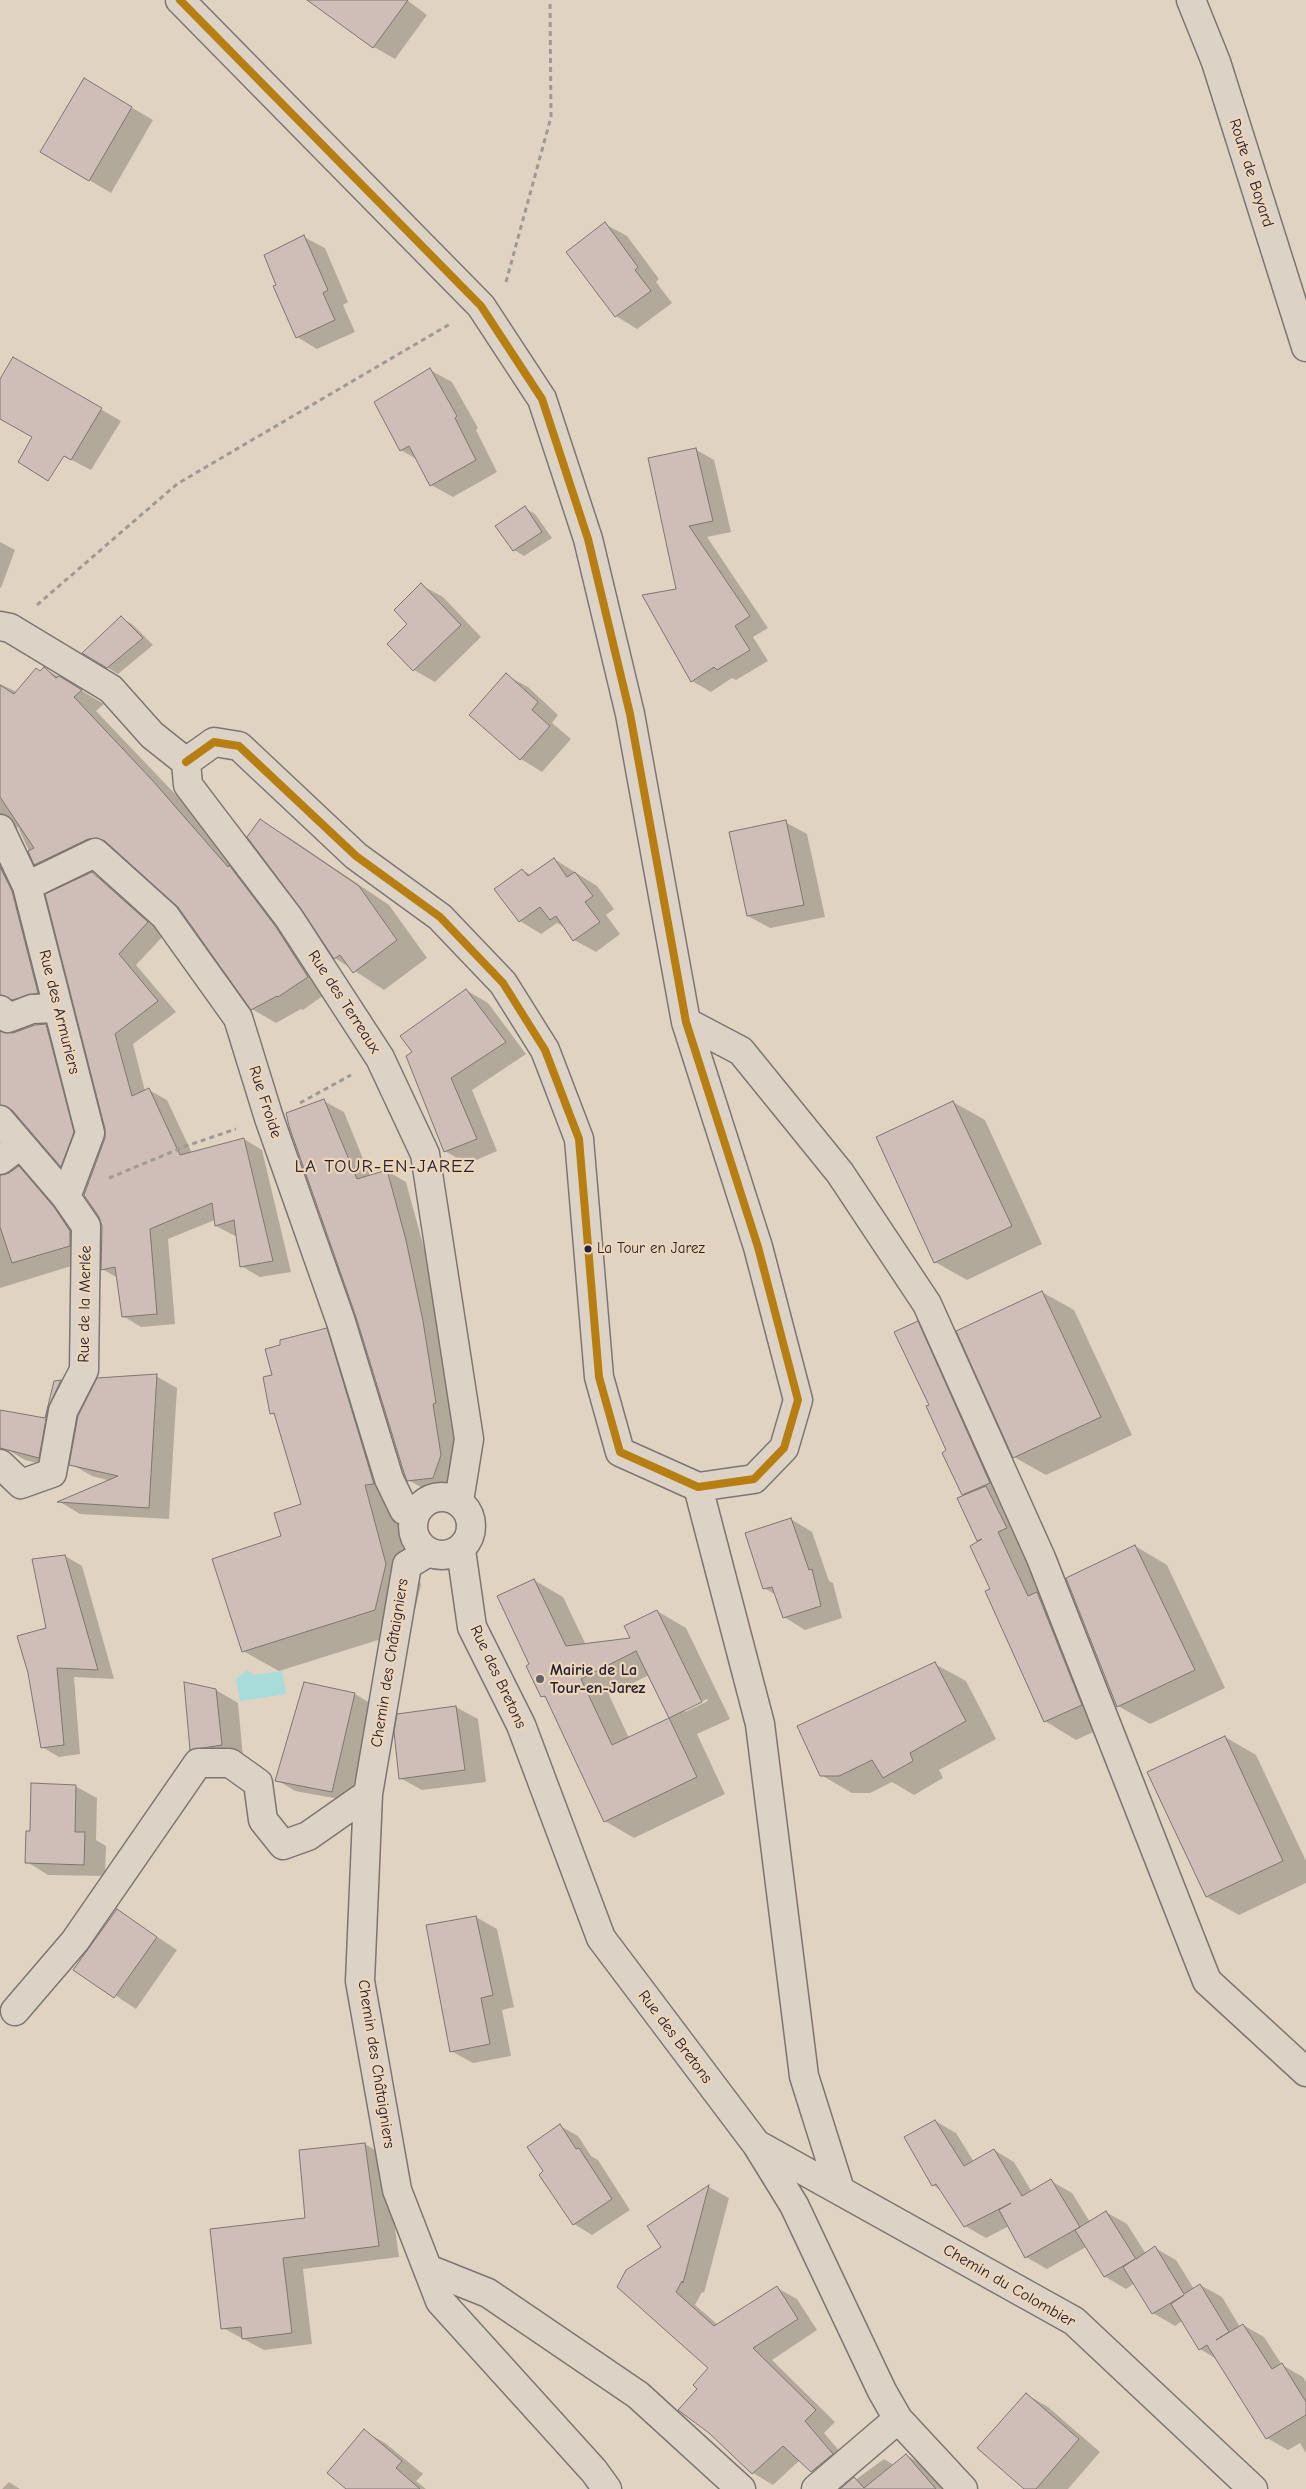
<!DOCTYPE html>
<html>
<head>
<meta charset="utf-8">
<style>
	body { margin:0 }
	canvas { display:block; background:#e0d3c2 }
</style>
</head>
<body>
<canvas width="1306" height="2489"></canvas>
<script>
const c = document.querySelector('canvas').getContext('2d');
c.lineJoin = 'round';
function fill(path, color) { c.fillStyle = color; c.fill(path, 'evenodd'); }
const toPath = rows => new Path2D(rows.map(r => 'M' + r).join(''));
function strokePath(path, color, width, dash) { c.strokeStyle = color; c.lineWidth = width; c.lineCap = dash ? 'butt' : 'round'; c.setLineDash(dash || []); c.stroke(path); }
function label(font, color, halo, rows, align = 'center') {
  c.font = font + ' "Comic Neue",sans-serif'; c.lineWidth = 4.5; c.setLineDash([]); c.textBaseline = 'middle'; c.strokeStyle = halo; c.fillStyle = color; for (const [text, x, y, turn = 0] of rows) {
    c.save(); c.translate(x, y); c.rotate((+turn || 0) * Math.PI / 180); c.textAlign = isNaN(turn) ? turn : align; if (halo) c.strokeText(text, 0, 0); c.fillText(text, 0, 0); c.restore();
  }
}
fill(toPath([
	[247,1670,254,1675,282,1671,286,1694,240,1701,236,1679]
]), '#a7dcdb');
fill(toPath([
	[329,0,407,0,427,15,395,59,374,47],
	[105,92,153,120,111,193,42,152],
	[605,224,627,236,659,279,656,282,672,303,637,329,616,316],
	[304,237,325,248,348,302,343,305,355,332,317,349,297,337,277,285],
	[14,359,121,421,91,470,64,456,0,417,0,381],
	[430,370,452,382,478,428,476,430,497,472,453,497,431,485,418,460,401,450],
	[695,449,714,460,731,532,707,537,768,628,753,637,768,661,736,680,732,678,711,692,692,681,678,590],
	[525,508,535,514,552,538,524,556,514,550],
	[0,542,15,550,1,588,0,587],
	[421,585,443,597,481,637,435,682,414,670,408,624],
	[121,618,132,624,153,645,118,674,84,653],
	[44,668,104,704,96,711,177,796,246,876,331,990,303,1010,301,1009,276,1023,252,1009,179,906,118,851,59,878,35,864,18,827,11,833,61,1006,8,1028,12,1033,35,1026,46,1025,70,1039,85,1179,61,1166,21,1118,13,1122,9,1173,19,1167,42,1181,94,1259,0,1288,0,684,17,692],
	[506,675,528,687,558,715,552,723,571,739,542,772,521,759,471,715],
	[260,821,290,838,389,905,427,958,384,990,335,958],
	[785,822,807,834,825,917,770,928,748,916],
	[554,859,597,886,614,909,606,915,620,934,596,952,574,940,566,928,557,923,541,934,520,921,522,870,531,875],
	[92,873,111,884,166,933,136,965,176,1012,133,1044,145,1091,149,1090,167,1100,192,1153,244,1139,262,1150,291,1272,260,1277,241,1266,237,1235,235,1236,216,1226,215,1220,168,1239,175,1324,141,1327,123,1316,118,1278,102,1269,106,1139],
	[466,990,488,1003,526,1054,472,1090,497,1151,467,1164,445,1151,414,1053],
	[324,1101,344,1112,370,1176,387,1171,406,1182,425,1252,442,1332,455,1414,451,1415,460,1467,452,1489,428,1491,408,1480],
	[953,1102,985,1120,1042,1244,967,1280,935,1262],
	[1042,1292,1074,1310,1132,1435,1046,1475,1014,1457],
	[918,1323,949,1341,1113,1723,1076,1740,1045,1721,992,1589,980,1542,959,1499,966,1496,963,1494,931,1405],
	[326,1330,362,1350,421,1585,410,1630,279,1671,243,1651,283,1537,302,1505,276,1416,271,1413,274,1376,282,1346],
	[156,1376,177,1388,169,1519,80,1514,60,1502,111,1481,92,1476,71,1464],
	[55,1382,61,1382,81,1393,60,1469,25,1460,0,1445,0,1411,46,1419],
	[791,1519,812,1532,829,1581,833,1583,842,1618,805,1630,784,1617,776,1595,764,1588],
	[1135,1546,1167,1565,1225,1688,1150,1724,1118,1706],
	[65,1556,82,1566,114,1679,74,1677,80,1754,59,1757,42,1747,47,1629],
	[534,1580,563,1597,586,1645,632,1639,657,1611,686,1628,730,1719,697,1734,725,1794,634,1838,605,1821,548,1699,542,1696,531,1665],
	[649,1675,670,1719,629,1738,609,1695],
	[707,1699,708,1701,685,1712,685,1709],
	[935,1664,966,1681,996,1739,939,1770,943,1778,914,1795,892,1782,870,1793,852,1793,821,1775],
	[304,1683,355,1694,373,1705,350,1801,295,1791,277,1780],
	[216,1690,238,1703,243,1757,213,1761,191,1749],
	[456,1707,478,1719,486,1782,422,1790,400,1778],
	[1225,1737,1256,1755,1306,1861,1306,1883,1239,1915,1207,1897,1149,1773],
	[75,1786,97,1798,96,1840,106,1846,105,1876,48,1875,27,1862,31,1832],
	[117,1910,177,1950,136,2009,75,1969],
	[476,1917,497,1929,514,2007,502,2010,511,2056,473,2063,451,2051],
	[935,2121,956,2133,974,2162,994,2150,1014,2162,1032,2192,1051,2181,1072,2193,1090,2222,1106,2212,1127,2224,1146,2254,1155,2248,1176,2260,1194,2289,1200,2285,1222,2297,1240,2327,1243,2325,1264,2337,1282,2365,1303,2377,1306,2382,1306,2453,1300,2443,1288,2450,1267,2438,1218,2360,1200,2349,1182,2321,1175,2326,1153,2313,1135,2283,1126,2289,1104,2276,1086,2247,1047,2269,1026,2257,1009,2226,986,2238,965,2226,942,2191,933,2185],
	[560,2126,578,2136,591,2156,598,2160,630,2210,592,2235,574,2224,545,2172],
	[365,2144,385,2156,399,2257,303,2269,312,2344,264,2350,223,2328],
	[709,2187,729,2198,704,2293,702,2292,695,2305,718,2325,777,2288,797,2299,817,2330,772,2360,835,2422,824,2433,852,2466,832,2483,812,2471,800,2460,773,2485,753,2473,710,2432,699,2389,709,2368,618,2286,662,2248,648,2226],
	[1026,2394,1048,2407,1100,2452,1068,2489,1026,2489],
	[364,2431,385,2443,423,2474,416,2481,426,2489,348,2489],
	[906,2455,926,2467,945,2489,843,2489,884,2459,894,2465],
	[9,2482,20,2489,2,2489]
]), '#0003');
const building = toPath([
	[307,0,408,0,373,48,307,0],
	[84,78,132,107,89,181,40,152,84,78],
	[605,222,638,267,635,270,651,291,615,317,566,252,605,222],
	[304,235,328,290,323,293,335,320,296,338,273,286,276,285,264,255,304,235],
	[13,357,102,408,71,460,64,456,48,481,18,462,32,437,0,419,0,379,13,357],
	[430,368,457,416,455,418,476,460,430,486,409,446,400,451,374,402,430,368],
	[696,448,713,521,689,526,750,616,735,626,750,650,717,670,714,667,691,682,642,595,676,589,648,458,696,448],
	[525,506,542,532,513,551,495,526,525,506],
	[421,583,461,625,413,671,387,644,407,624,394,610,421,583],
	[121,616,143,638,107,668,82,653,121,616],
	[44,667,56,678,59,676,82,690,74,697,153,781,228,867,229,865,276,927,308,977,278,997,277,996,251,1010,178,907,105,841,97,838,88,839,34,865,28,851,34,848,0,797,0,685,14,694,36,668,40,671,44,667],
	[506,673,538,702,532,710,550,726,520,760,469,715,506,673],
	[260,819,359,886,397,940,353,973,340,955,334,959,301,909,247,837,260,819],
	[786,820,804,905,747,916,729,832,786,820],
	[554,858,567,877,575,872,593,896,585,902,600,922,573,941,556,916,550,920,540,907,519,922,494,889,522,869,528,876,554,858],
	[0,867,12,891,38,993,12,1000,0,995,0,867],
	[92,872,148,922,119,954,158,1001,115,1034,132,1096,149,1088,180,1155,244,1138,273,1261,240,1267,234,1220,215,1226,212,1203,150,1229,157,1314,122,1317,115,1267,101,1270,102,1226,99,1217,84,1195,105,1138,105,1129,45,894,92,872],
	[466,989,506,1042,451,1078,477,1139,444,1152,406,1056,412,1052,400,1036,466,989],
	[46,1024,74,1132,61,1167,12,1110,0,1105,0,1031,13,1033,35,1025,46,1024],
	[324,1099,357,1179,387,1170,406,1240,423,1321,436,1403,433,1404,441,1455,433,1478,407,1481,404,1473,356,1317,289,1126,286,1113,324,1099],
	[953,1101,1012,1226,934,1263,876,1137,953,1101],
	[19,1166,54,1207,70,1231,70,1246,12,1263,0,1227,0,1175,9,1173,19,1166],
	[1042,1291,1101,1417,1013,1458,956,1331,1042,1291],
	[918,1321,990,1483,962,1495,942,1453,946,1450,926,1406,929,1405,894,1332,918,1321],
	[327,1328,374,1484,365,1485,386,1564,375,1610,242,1652,212,1559,281,1536,274,1513,301,1504,274,1413,270,1414,263,1377,272,1375,265,1349,280,1345,280,1340,327,1328],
	[157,1374,149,1508,57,1502,118,1476,69,1465,78,1416,97,1378,157,1374],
	[61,1380,48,1408,39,1458,0,1448,0,1410,45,1418,54,1381,61,1380],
	[986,1486,1007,1528,998,1532,1028,1596,1037,1592,1082,1705,1044,1722,985,1591,990,1589,970,1546,982,1539,977,1541,957,1498,986,1486],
	[791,1518,809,1570,812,1569,821,1606,783,1618,772,1587,763,1589,745,1533,791,1518],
	[1135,1545,1195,1670,1117,1707,1066,1578,1135,1545],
	[65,1555,98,1670,57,1668,64,1745,41,1748,28,1673,17,1636,46,1628,32,1559,65,1555],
	[534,1579,566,1646,630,1638,624,1626,657,1610,702,1702,669,1718,697,1777,604,1822,545,1696,541,1697,526,1666,529,1664,497,1596,534,1579],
	[636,1651,669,1718,612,1745,581,1679,636,1651],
	[935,1662,966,1721,910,1753,913,1761,883,1778,872,1760,839,1776,820,1776,797,1726,935,1662],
	[184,1682,216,1689,222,1745,190,1750,184,1682],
	[304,1682,355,1693,332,1792,275,1781,304,1682],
	[456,1706,465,1770,399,1779,394,1732,397,1714,456,1706],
	[1225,1736,1283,1861,1206,1897,1147,1772,1225,1736],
	[31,1783,76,1785,75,1832,85,1832,84,1865,25,1863,26,1831,30,1831,31,1783],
	[117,1909,157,1937,114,1998,73,1970,117,1909],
	[476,1916,493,1995,481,1998,490,2044,450,2052,426,1925,476,1916],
	[935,2120,964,2166,994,2149,1022,2196,1051,2179,1080,2227,1025,2258,999,2210,1011,2203,964,2227,936,2184,932,2186,904,2137,935,2120],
	[560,2124,576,2149,579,2148,612,2199,573,2225,539,2175,543,2171,527,2147,560,2124],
	[365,2143,379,2246,283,2258,292,2333,242,2339,241,2327,221,2329,210,2229,305,2218,299,2150,365,2143],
	[709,2185,683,2283,682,2281,676,2292,714,2326,777,2286,798,2319,753,2348,816,2410,805,2421,833,2454,811,2472,783,2446,752,2474,709,2433,678,2410,697,2389,693,2385,708,2368,617,2287,626,2270,661,2247,647,2226,709,2185],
	[1106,2211,1136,2259,1155,2246,1184,2294,1200,2284,1229,2332,1216,2340,1243,2324,1272,2369,1282,2363,1306,2402,1306,2415,1266,2439,1207,2345,1199,2350,1171,2304,1184,2295,1152,2314,1123,2267,1135,2259,1104,2277,1075,2230,1106,2211],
	[1026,2393,1079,2439,1036,2489,1024,2489,977,2448,1026,2393],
	[364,2429,402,2461,396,2468,420,2489,346,2489,327,2473,364,2429],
	[906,2454,936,2489,840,2489,854,2477,864,2488,906,2454]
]);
fill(building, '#cebeb7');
strokePath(building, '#7c7673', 1);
const minor = toPath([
	[180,0,481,306,542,399,588,539,630,714,686,1022,758,1247,798,1400,784,1448,754,1479,698,1487,620,1452,599,1377,579,1139,545,1050,503,983,440,917,356,856,239,746,214,742,186,762],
	[0,626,10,628,111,689,152,735,186,762,188,785,289,918,380,1058,425,1154,469,1439,459,1501],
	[0,829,27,886,90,1133,66,1197],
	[27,886,95,853,165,916,238,1018,269,1118,341,1322,389,1479,404,1510,416,1510],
	[0,1010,8,1018,32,1009,58,1008],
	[686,1022,741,1051,840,1173,927,1304,1041,1558,1207,1981,1306,2072],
	[0,1120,66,1197,86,1226,84,1370,63,1411,52,1473,21,1484,0,1464],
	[0,1160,20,1145],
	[698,1487,760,1724,804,2076,840,2190],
	'413 1526a29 29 0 1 1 58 0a29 29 0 1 1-58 0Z',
	[461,1550,472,1627,521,1725,601,1938,757,2145,794,2205,882,2391,898,2419,963,2489],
	[427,1553,407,1565,368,1794,360,1981,397,2190,440,2301,594,2471,607,2489],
	[15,2011,75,1941,198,1763,230,1763,258,1783,263,1820,283,1845,308,1836,368,1794],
	[758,2145,1074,2321,1253,2489],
	[428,2269,488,2293,638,2395,741,2489],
	[816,2489,898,2419]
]);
const major = toPath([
	[1191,0,1216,62,1306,347]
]);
strokePath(minor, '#7c7673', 31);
strokePath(major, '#7c7673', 31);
strokePath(toPath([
	[506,282,551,117,550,0],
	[37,605,177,484,450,324],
	[300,1103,351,1075],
	[109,1178,186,1146,236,1129]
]), '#9f9994', 3, [5, 4]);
strokePath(minor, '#dcd2c6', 28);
strokePath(major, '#dcd2c6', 28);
strokePath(toPath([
	[180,0,481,306,542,399,588,539,630,714,686,1022,758,1247,798,1400,784,1448,754,1479,698,1487,620,1452,599,1377,579,1139,545,1050,503,983,440,917,356,856,239,746,214,742,186,762]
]), '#b77e12', 8);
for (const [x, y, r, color] of [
	[588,1249,4.5,"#22223b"],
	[540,1679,5,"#64606a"]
]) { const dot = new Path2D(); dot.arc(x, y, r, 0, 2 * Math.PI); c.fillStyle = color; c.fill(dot); strokePath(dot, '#edd5b5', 2); }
label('15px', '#22223b', '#edd5b5', [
	["La Tour en Jarez",597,1249]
], 'left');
label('16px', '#22223b', '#edd5b5', [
	["Route de Bayard",1251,173,72],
	["Rue des Terreaux",344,1002,57],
	["Rue des Armuriers",59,1012,76],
	["Rue Froide",265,1102,72],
	["Rue de la Merlée",85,1304,-89],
	["Chemin des Châtaigniers",390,1663,-81],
	["Rue des Bretons",498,1677,65],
	["Rue des Bretons",675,2037,53],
	["Chemin des Châtaigniers",376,2064,81],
	["Chemin du Colombier",1009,2286,30]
]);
label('bold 16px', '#22223b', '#edd5b5', [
	["Mairie de La",550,1670],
	["Tour-en-Jarez",550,1688]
], 'left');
c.letterSpacing = '1px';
label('19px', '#22223b', '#edd5b5', [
	["LA TOUR-EN-JAREZ",385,1167]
]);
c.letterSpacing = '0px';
</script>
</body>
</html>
